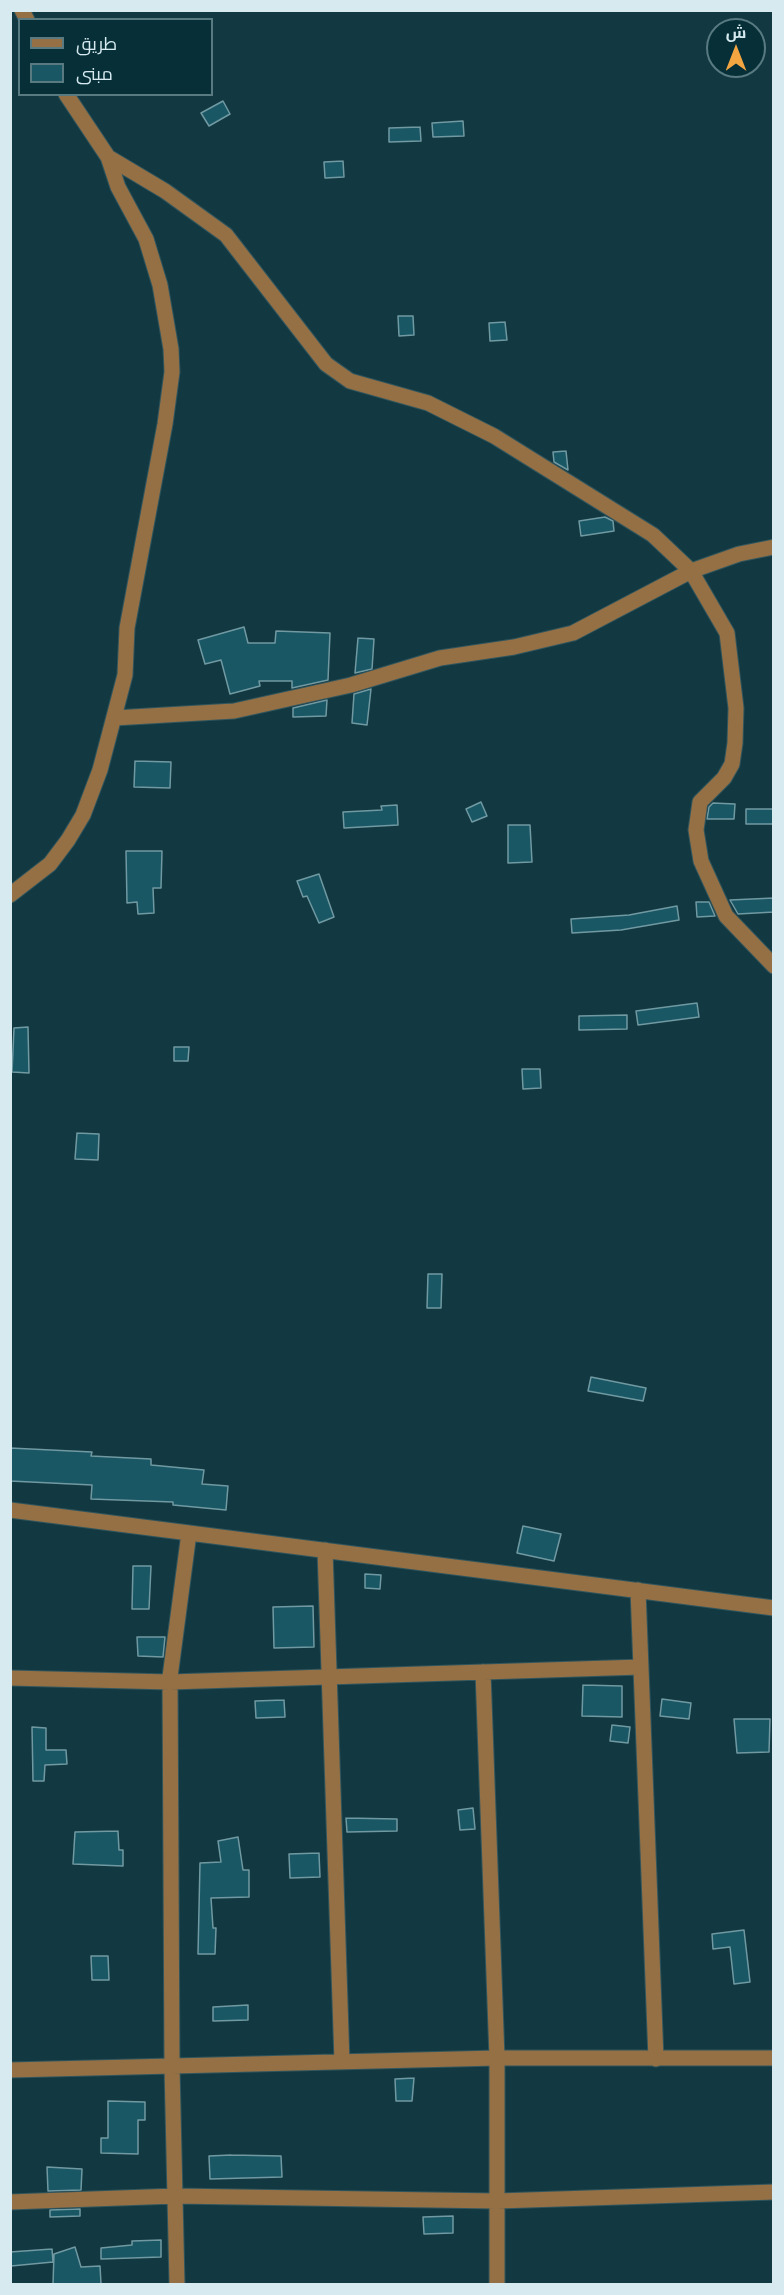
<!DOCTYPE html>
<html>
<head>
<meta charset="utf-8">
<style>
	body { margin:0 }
	#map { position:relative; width:784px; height:2295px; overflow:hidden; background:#123941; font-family:Barlow,Cairo,sans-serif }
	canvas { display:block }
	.frame { position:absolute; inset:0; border:12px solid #d6eaef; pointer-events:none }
	.legend { position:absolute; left:18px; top:18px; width:195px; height:78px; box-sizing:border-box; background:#062f37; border:2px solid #597a81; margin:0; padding:8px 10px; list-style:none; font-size:18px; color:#d6eaef }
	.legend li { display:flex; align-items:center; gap:12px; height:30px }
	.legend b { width:30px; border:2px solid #597a81 }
	.north { position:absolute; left:706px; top:18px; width:60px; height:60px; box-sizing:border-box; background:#062f37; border:2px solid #597a81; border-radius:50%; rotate:0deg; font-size:16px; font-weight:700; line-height:24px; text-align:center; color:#d6eaef }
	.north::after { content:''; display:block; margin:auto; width:21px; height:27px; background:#f2a541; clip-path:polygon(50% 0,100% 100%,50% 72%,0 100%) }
</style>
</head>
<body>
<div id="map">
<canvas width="784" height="2295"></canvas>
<div class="frame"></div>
<ul class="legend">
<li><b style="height:8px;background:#957045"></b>طريق</li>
<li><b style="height:16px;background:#195765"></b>مبنى</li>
</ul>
<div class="north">ش</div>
</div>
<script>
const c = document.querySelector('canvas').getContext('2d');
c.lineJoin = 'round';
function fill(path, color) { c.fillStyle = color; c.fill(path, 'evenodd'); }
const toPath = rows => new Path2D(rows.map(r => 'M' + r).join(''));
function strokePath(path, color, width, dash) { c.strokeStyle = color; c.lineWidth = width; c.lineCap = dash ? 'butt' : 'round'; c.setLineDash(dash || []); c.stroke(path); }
const building = toPath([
	[223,101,230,114,209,126,201,113,223,101],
	[463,121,464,136,433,137,432,123,463,121],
	[420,127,421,141,389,142,389,128,420,127],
	[343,161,344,177,325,178,324,162,343,161],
	[398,316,413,316,414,335,399,336,398,316],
	[505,322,507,340,490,341,489,323,505,322],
	[566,451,568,470,554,462,553,452,566,451],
	[605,517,613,521,614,531,581,536,579,521,605,517],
	[244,627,248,643,275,643,276,631,330,633,328,680,292,688,292,681,259,681,260,686,230,694,221,660,205,664,198,640,244,627],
	[358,638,374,639,372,669,355,673,358,638],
	[371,689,367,725,352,723,354,694,371,689],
	[327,700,326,716,293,717,293,708,327,700],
	[135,761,171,762,170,788,134,787,135,761],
	[481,802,487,816,472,822,466,809,481,802],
	[713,803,735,804,734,819,707,819,709,807,713,803],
	[397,805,398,825,344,828,343,812,382,810,381,806,397,805],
	[746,809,774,809,774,824,746,824,746,809],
	[508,825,530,825,532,862,508,863,508,825],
	[126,851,162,851,161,888,153,888,154,913,138,914,137,902,127,903,126,851],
	[319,874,334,917,319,923,307,896,303,897,297,881,319,874],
	[774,898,774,912,738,914,730,900,774,898],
	[696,902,709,902,715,916,697,917,696,902],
	[677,906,679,920,621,930,572,933,571,919,629,915,677,906],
	[697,1003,699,1017,638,1025,636,1011,697,1003],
	[627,1015,627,1029,579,1030,579,1016,627,1015],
	[28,1027,29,1073,12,1072,14,1028,28,1027],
	[174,1047,189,1047,188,1061,174,1061,174,1047],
	[522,1069,540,1069,541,1088,523,1089,522,1069],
	[77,1133,99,1134,98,1160,75,1159,77,1133],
	[428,1274,442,1274,441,1308,427,1308,428,1274],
	[591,1377,646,1388,643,1401,588,1391,591,1377],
	[10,1448,92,1452,91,1456,151,1459,151,1465,204,1470,202,1484,228,1486,226,1510,173,1505,173,1502,91,1499,92,1485,10,1481,10,1448],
	[523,1526,561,1534,554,1561,517,1553,523,1526],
	[133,1566,151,1566,149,1609,132,1609,133,1566],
	[365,1574,381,1575,380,1589,365,1588,365,1574],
	[313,1606,314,1647,274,1648,273,1607,313,1606],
	[137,1637,165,1637,163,1657,138,1656,137,1637],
	[583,1685,622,1686,622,1717,582,1716,583,1685],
	[662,1699,691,1703,689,1719,660,1716,662,1699],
	[284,1700,285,1717,256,1718,255,1701,284,1700],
	[734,1719,770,1719,769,1752,737,1753,734,1719],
	[612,1725,630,1727,628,1743,610,1741,612,1725],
	[32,1727,46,1728,46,1750,66,1750,67,1764,45,1765,44,1781,33,1781,32,1727],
	[473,1808,475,1829,460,1830,458,1810,473,1808],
	[346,1818,397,1819,397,1831,347,1832,346,1818],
	[118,1831,119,1850,123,1850,123,1866,73,1864,75,1832,118,1831],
	[238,1837,243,1870,249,1870,249,1897,211,1898,213,1928,216,1928,215,1954,198,1954,200,1863,221,1862,218,1841,238,1837],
	[319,1853,320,1877,290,1878,289,1854,319,1853],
	[744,1930,750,1982,734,1984,730,1947,713,1949,712,1934,744,1930],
	[91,1956,108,1956,109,1980,92,1980,91,1956],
	[248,2005,248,2020,213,2021,213,2007,248,2005],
	[414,2078,412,2101,396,2101,395,2079,414,2078],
	[108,2101,145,2102,145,2120,138,2120,138,2154,101,2153,101,2138,108,2138,108,2101],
	[231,2155,281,2156,282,2177,210,2179,209,2156,231,2155],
	[47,2167,82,2169,81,2190,48,2191,47,2167],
	[80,2209,80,2216,50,2217,50,2210,80,2209],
	[453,2216,453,2233,424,2234,423,2217,453,2216],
	[161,2240,161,2257,101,2259,101,2248,132,2245,132,2241,161,2240],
	[75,2247,81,2267,100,2266,101,2284,53,2284,54,2254,75,2247],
	[52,2249,53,2262,11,2266,10,2252,52,2249]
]);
fill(building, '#195765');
strokePath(building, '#7199a2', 1.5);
const minor = toPath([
	[22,10,27,20],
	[66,94,108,157,165,191,226,235,326,364,350,381,428,403,494,436,653,535,691,571,727,633,736,708,735,743,732,764,724,778,700,802,696,830,701,861,726,916,774,966],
	[114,718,234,711,351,685,440,658,514,647,573,633,691,571,739,554,774,547],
	[10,895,50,864,68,840,83,815,100,770,125,675,127,628,165,424,172,372,171,349,160,285,146,239,118,187,108,157],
	[10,1510,774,1608],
	[325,1550,342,2062],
	[638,1590,656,2059],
	[483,1672,497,2058,497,2284],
	[10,1678,170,1682,641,1667],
	[10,2070,497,2058,774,2058],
	[10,2202,175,2196,497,2201,774,2192],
	[177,2284,172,2067,170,1677,189,1533]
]);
strokePath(minor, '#31555d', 17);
strokePath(minor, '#957045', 15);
</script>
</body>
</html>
